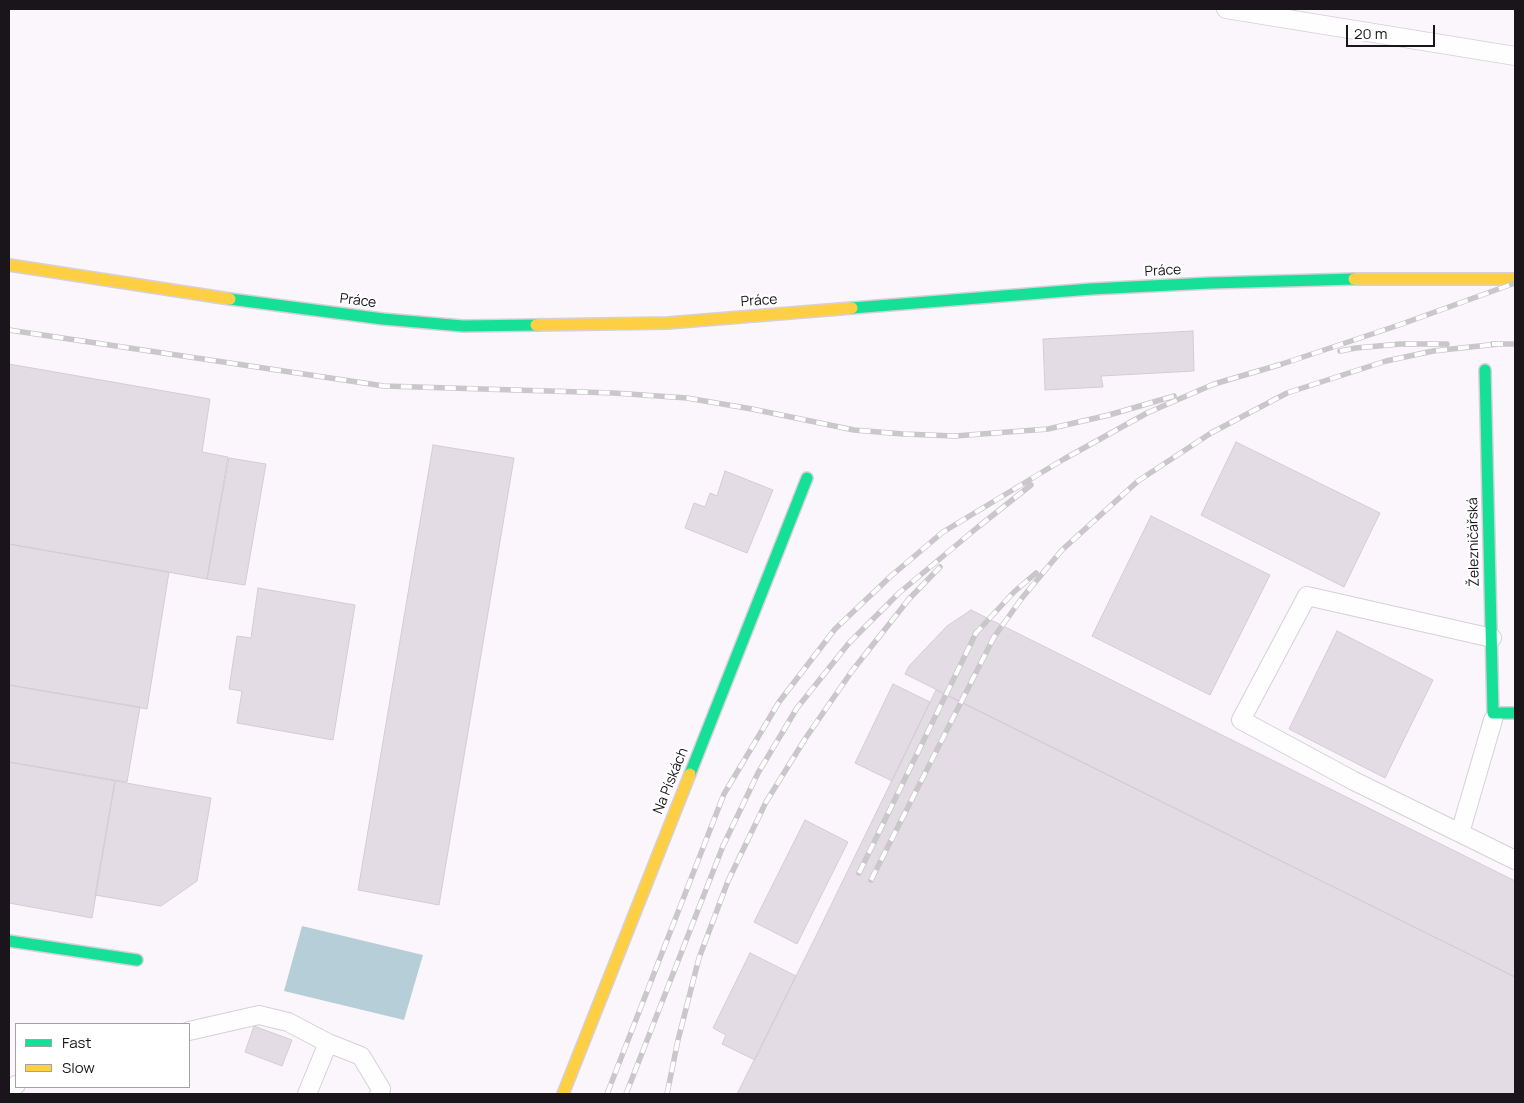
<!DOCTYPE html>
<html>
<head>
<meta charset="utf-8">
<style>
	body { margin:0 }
	#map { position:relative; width:1524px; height:1103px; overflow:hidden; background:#fbf5fc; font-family:Manrope,sans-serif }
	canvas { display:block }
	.frame { position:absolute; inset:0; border:10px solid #1a141b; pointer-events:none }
	.legend { position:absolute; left:15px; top:1023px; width:175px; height:65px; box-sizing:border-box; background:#fff; border:1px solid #a3a1a4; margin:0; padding:6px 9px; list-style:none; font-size:15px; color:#1a141b }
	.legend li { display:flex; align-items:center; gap:10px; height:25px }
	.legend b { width:25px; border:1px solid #a3a1a4 }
	.scale { position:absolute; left:1346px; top:25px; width:89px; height:22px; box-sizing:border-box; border:2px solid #1a141b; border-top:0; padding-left:6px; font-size:15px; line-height:18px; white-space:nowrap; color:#1a141b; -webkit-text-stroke:4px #fff; paint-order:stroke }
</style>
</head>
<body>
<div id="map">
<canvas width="1524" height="1103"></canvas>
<div class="frame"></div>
<ul class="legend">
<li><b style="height:6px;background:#16e098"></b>Fast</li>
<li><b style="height:6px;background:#ffcf43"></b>Slow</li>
</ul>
<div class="scale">20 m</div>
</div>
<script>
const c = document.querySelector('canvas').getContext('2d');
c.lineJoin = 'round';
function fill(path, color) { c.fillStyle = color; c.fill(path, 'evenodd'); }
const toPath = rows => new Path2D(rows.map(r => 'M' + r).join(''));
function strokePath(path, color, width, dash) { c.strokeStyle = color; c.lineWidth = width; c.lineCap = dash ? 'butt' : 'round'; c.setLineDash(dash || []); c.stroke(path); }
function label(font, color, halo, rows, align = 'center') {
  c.font = font + ' Manrope,sans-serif'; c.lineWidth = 4.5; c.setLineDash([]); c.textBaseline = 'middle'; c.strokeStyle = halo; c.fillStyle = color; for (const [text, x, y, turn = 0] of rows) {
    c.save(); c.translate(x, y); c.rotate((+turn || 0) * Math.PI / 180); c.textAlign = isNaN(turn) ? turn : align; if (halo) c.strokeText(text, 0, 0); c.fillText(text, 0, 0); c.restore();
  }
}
fill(toPath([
	[302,926,423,955,404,1020,284,991]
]), '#b6ced7');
const building = toPath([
	[1193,331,1194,371,1101,376,1103,387,1045,390,1043,339,1193,331],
	[9,364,210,399,202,452,228,457,207,579,9,544,9,364],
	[1236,442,1380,513,1344,587,1201,515,1236,442],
	[433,445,514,458,439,905,358,890,433,445],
	[229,458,266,464,245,585,207,579,229,458],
	[725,471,773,490,747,553,685,528,694,503,705,507,710,493,717,496,725,471],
	[1151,516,1270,575,1210,695,1092,636,1151,516],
	[9,544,169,572,147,709,9,685,9,544],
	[258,588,355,605,333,740,237,723,242,691,229,689,237,636,251,638,258,588],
	[971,610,1515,881,1515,977,905,674,909,666,947,626,971,610],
	[1337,631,1433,680,1385,778,1289,729,1337,631],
	[893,684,930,702,892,781,855,763,893,684],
	[9,685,140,707,127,782,9,762,9,685],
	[936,690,1515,977,1515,1094,737,1094,813,942,936,690],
	[9,762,115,781,92,918,9,903,9,762],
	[115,781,211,798,197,881,161,906,95,895,115,781],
	[805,820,848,842,797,944,754,922,805,820],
	[750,953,796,976,755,1060,722,1044,726,1035,713,1028,750,953],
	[254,1026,292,1040,282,1066,245,1052,254,1026]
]);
fill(building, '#e3dce4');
strokePath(building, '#d3cdd3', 1);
const lane = toPath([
	[1226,9,1515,56],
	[1492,638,1307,596,1241,720,1354,781,1515,860],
	[1460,833,1493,720],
	[189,1031,259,1015,288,1022,328,1043,307,1094],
	[328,1043,361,1056,381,1089,379,1094],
	[9,1091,16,1085]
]);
const fast = toPath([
	[230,299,383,319,463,326,536,325],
	[852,308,1091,289,1210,283,1354,279],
	[1485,370,1493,713,1515,713],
	[690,774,807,478],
	[9,941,137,960]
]);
const slow = toPath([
	[9,265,230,299],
	[1354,279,1515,279],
	[536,325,668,323,852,308],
	[563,1094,690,774]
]);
strokePath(lane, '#d6d0d7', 20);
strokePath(fast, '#d6d0d7', 14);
strokePath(slow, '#d6d0d7', 14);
strokePath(lane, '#fefeff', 18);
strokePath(fast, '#16e098', 11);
strokePath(slow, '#ffcf43', 11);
const rail = toPath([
	[9,330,384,386,614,393,687,398,752,409,854,430,903,434,955,436,1048,429,1109,415,1174,396],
	[1492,344,1515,344],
	[1340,351,1356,348,1400,344,1447,344],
	[859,873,976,633,1014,592,1036,573],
	[871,880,994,637,1022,598,1062,550,1138,481,1211,433,1287,393,1386,361,1433,351,1498,344],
	[607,1094,724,794,779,702,835,629,891,576,943,532,1064,459,1147,413,1214,384,1282,364,1399,325,1515,283],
	[626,1094,723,846,758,773,797,708,849,643,899,593,978,527,1031,485],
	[667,1094,678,1040,699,958,728,881,766,802,805,739,852,671,909,599,940,567]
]);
strokePath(rail, '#c9c7c9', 5.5);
strokePath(rail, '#fff', 4, [11]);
label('14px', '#1a141b', '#fff', [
	["Práce",1163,271,-3],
	["Práce",358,301,7],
	["Práce",759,301,-4],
	["Železničářská",1474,542,-91],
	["Na Pískách",671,781,-68]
]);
</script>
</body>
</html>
